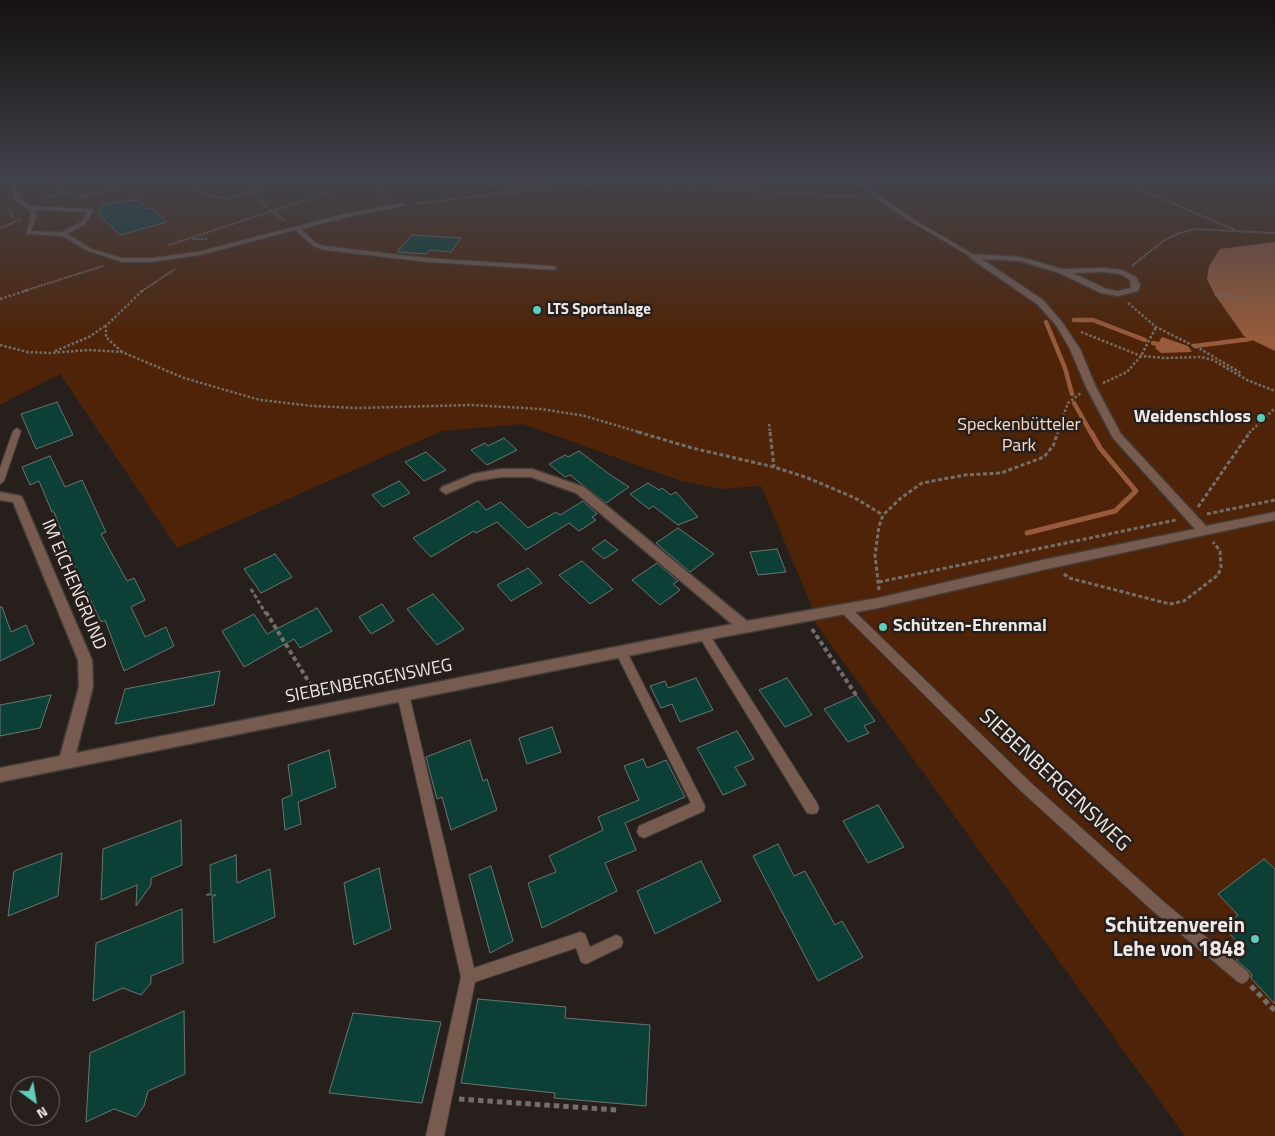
<!DOCTYPE html>
<html>
<head>
<meta charset="utf-8">
<style>
	body { margin:0 }
	#map { position:relative; width:1275px; height:1136px; overflow:hidden; background:#261f1c; font-family:"Titillium Web",sans-serif }
	canvas { display:block }
	.north { position:absolute; left:10px; top:1076px; width:50px; height:50px; box-sizing:border-box; background:#261f1c; border:1px solid #76706d; border-radius:50%; rotate:148deg; font-size:14px; font-weight:700; line-height:20px; text-align:center; color:#eee9e6 }
	.north::after { content:''; display:block; margin:auto; width:18px; height:22px; background:#5dceb9; clip-path:polygon(50% 0,100% 100%,50% 72%,0 100%) }
</style>
</head>
<body>
<div id="map">
<canvas width="1275" height="1136"></canvas>
<div class="north">N</div>
</div>
<script>
const c = document.querySelector('canvas').getContext('2d');
c.lineJoin = 'round';
function fill(path, color) { c.fillStyle = color; c.fill(path, 'evenodd'); }
const toPath = rows => new Path2D(rows.map(r => 'M' + r).join(''));
function strokePath(path, color, width, dash) { c.strokeStyle = color; c.lineWidth = width; c.lineCap = dash ? 'butt' : 'round'; c.setLineDash(dash || []); c.stroke(path); }
function label(font, color, halo, rows, align = 'center') {
  c.font = font + ' "Titillium Web",sans-serif'; c.lineWidth = 5; c.setLineDash([]); c.textBaseline = 'middle'; c.strokeStyle = halo; c.fillStyle = color; for (const [text, x, y, turn = 0] of rows) {
    c.save(); c.translate(x, y); c.rotate((+turn || 0) * Math.PI / 180); c.textAlign = isNaN(turn) ? turn : align; if (halo) c.strokeText(text, 0, 0); c.fillText(text, 0, 0); c.restore();
  }
}
fill(toPath([
	[0,179,1275,179,1275,1136,1185,1136,816,624,810,602,761,486,722,489,681,481,523,424,442,431,177,548,60,374,0,405]
]), '#4f2307');
fill(toPath([
	[1275,242,1275,351,1244,336,1215,295,1207,279,1209,266,1220,249],
	[1162,337,1188,346,1192,352,1161,353,1155,348]
]), '#975b3b');
strokePath(toPath([
	[1074,320,1093,320,1145,340],
	[1046,322,1065,368,1072,394],
	[1153,343,1165,346],
	[1195,346,1250,339],
	[1074,403,1091,433]
]), '#975b3b', 4.5);
strokePath(toPath([
	[1027,533,1115,511,1136,491,1100,448,1091,432]
]), '#975b3b', 5);
const building = toPath([
	[138,200,147,209,151,208,167,222,120,235,100,216,100,206,117,202,138,200],
	[412,235,461,238,451,252,430,250,427,254,397,252,412,235],
	[57,402,73,435,36,449,21,414,57,402],
	[504,438,517,450,487,465,471,450,485,443,488,446,504,438],
	[579,451,609,474,629,487,606,503,570,475,565,477,549,464,565,455,568,457,579,451],
	[426,452,446,470,424,481,405,462,426,452],
	[50,456,65,487,82,480,106,532,101,534,127,581,134,578,145,600,131,607,145,637,166,627,174,646,124,671,105,620,101,622,76,569,54,512,52,512,39,481,30,485,22,467,50,456],
	[399,481,410,493,383,507,372,495,399,481],
	[648,483,659,490,662,488,671,495,676,492,698,517,678,525,653,506,649,509,630,494,648,483],
	[478,501,486,510,501,502,528,528,556,512,560,515,583,501,597,514,592,517,596,520,579,531,569,523,526,550,497,522,476,533,474,531,431,557,413,538,478,501],
	[678,528,714,554,690,572,656,543,678,528],
	[605,540,618,550,604,559,592,549,605,540],
	[777,549,786,572,758,575,750,552,777,549],
	[275,554,292,577,261,593,244,569,275,554],
	[582,561,613,589,590,604,559,575,582,561],
	[657,563,678,581,673,584,680,590,660,605,632,580,657,563],
	[528,568,542,583,511,601,497,585,528,568],
	[433,594,464,629,437,645,407,609,433,594],
	[382,604,394,621,371,634,359,617,382,604],
	[0,607,2,607,11,632,26,625,34,644,0,661,0,607],
	[317,608,332,631,300,648,294,639,244,667,222,631,254,614,267,634,317,608],
	[220,671,214,705,115,724,125,689,220,671],
	[696,678,713,710,680,722,672,704,661,708,650,686,665,681,668,688,696,678],
	[787,678,812,715,785,727,759,690,787,678],
	[51,695,40,728,0,736,0,705,51,695],
	[856,695,875,721,864,726,869,733,848,742,824,709,856,695],
	[552,727,561,752,527,764,519,738,552,727],
	[737,731,754,759,735,767,746,785,723,795,697,748,737,731],
	[470,740,483,781,487,779,497,810,451,830,442,797,437,799,426,757,470,740],
	[329,750,336,787,298,802,301,824,285,830,282,799,292,795,288,765,329,750],
	[643,759,647,768,666,760,685,797,625,823,636,850,605,863,617,891,542,928,528,883,556,872,549,856,603,830,598,817,639,800,624,766,643,759],
	[878,805,904,847,868,863,843,821,878,805],
	[181,820,182,865,151,878,151,885,136,906,137,885,101,900,103,849,181,820],
	[778,844,794,876,805,871,835,925,842,921,863,957,818,981,753,856,778,844],
	[62,853,58,896,8,916,14,871,62,853],
	[236,855,237,883,270,869,275,917,214,943,212,897,216,895,206,895,211,893,210,865,236,855],
	[1264,859,1275,869,1275,1004,1251,978,1252,975,1248,970,1236,960,1247,952,1223,927,1238,915,1218,894,1264,859],
	[701,861,721,901,655,934,637,891,701,861],
	[491,866,513,941,490,953,469,875,491,866],
	[379,868,391,929,354,945,344,883,379,868],
	[182,909,183,963,151,976,151,983,141,995,123,988,93,1001,96,943,182,909],
	[478,999,566,1007,565,1018,650,1025,646,1106,554,1098,555,1093,461,1083,478,999],
	[184,1011,185,1074,148,1091,144,1106,136,1117,114,1109,86,1122,90,1053,184,1011],
	[353,1013,441,1022,422,1103,329,1093,353,1013]
]);
fill(building, '#0c4037');
strokePath(building, '#6a7471', 1);
const lane = toPath([
	[11,179,16,179,16,188,19,198,31,206,93,209,94,210,85,224,67,234,92,249,122,258,152,258,201,251,348,213,402,203,405,205,404,206,348,217,301,229,317,244,325,246,427,258,554,266,557,268,554,270,427,262,324,250,313,246,295,230,201,255,152,262,122,262,88,251,62,236,26,234,31,214,28,209,14,199,11,179],
	[34,210,87,212,81,222,62,232,31,231,37,214,34,210],
	[850,179,856,179,907,215,976,256,971,257,903,217,850,179],
	[17,428,21,431,4,481,0,484,0,468,13,431,17,428],
	[845,605,849,606,1031,783,1164,902,1247,971,1250,976,1247,981,1242,984,1237,981,1154,912,1021,791,841,612,840,609,841,606,845,605],
	[704,631,708,632,817,803,819,808,817,813,812,814,807,813,700,638,699,635,700,632,704,631],
	[621,646,625,648,705,806,704,811,644,838,639,836,637,831,639,826,691,803,615,651,617,648,621,646],
	[403,689,407,690,409,694,474,968,580,932,585,934,590,947,616,935,621,937,623,942,621,947,586,964,581,962,576,948,475,982,444,1136,426,1136,461,977,397,694,399,690,403,689]
]);
const street = toPath([
	[970,254,1021,257,1062,269,1103,268,1122,270,1136,277,1140,285,1138,291,1118,296,1101,293,1059,273,1020,261,982,259,1043,300,1062,322,1080,349,1096,387,1121,434,1206,526,1275,512,1275,520,1047,569,878,608,717,638,0,782,0,768,60,756,79,687,78,660,13,502,0,500,0,492,21,496,23,499,92,660,93,687,76,753,732,624,576,493,531,477,501,477,476,481,446,494,440,490,442,487,473,474,501,469,532,469,584,487,747,621,878,598,1047,559,1195,529,1113,438,1086,387,1070,349,1056,325,1037,304,970,258,970,254],
	[1103,272,1120,274,1130,280,1131,288,1118,291,1106,289,1073,273,1103,272]
]);
const secondary = toPath([
	[0,179,7,179,0,184,0,179]
]);
strokePath(lane, '#423b38', 2);
strokePath(street, '#423b38', 3);
strokePath(secondary, '#423b38', 3);
strokePath(toPath([
	[243,179,265,206,285,221],
	[346,179,380,190,389,196],
	[459,179,516,190],
	[603,179,613,186],
	[816,179,843,181],
	[1116,179,1235,230],
	[36,181,48,187,83,196],
	[23,182,51,179],
	[588,186,598,179],
	[45,196,69,194],
	[77,198,109,190,183,182,192,185,205,195,225,199,295,179],
	[413,204,519,191,587,186,716,189,858,197],
	[8,207,15,222],
	[0,228,22,219],
	[193,239,207,239],
	[169,245,370,179],
	[1132,266,1163,241,1179,233,1195,229,1275,233],
	[24,291,103,266],
	[142,291,175,269]
]), '#746e6b', 2, [2, 1]);
strokePath(toPath([
	[1215,295,1246,298],
	[0,299,28,290],
	[1128,303,1156,327,1202,350,1241,373],
	[1081,332,1141,356,1165,358,1201,357,1213,360,1247,380,1275,391],
	[0,345,27,352,50,353,89,350,122,352,184,378,260,400,313,406,357,408,471,405,541,409,585,416,642,433],
	[55,351,89,337,105,326],
	[122,352,106,337,106,326,143,290],
	[1103,383,1127,372,1141,356,1156,327],
	[769,424,770,433],
	[1057,433,1068,403,1081,393],
	[1249,433,1275,408]
]), '#746e6b', 2.5, [2.5, 2]);
strokePath(toPath([
	[638,432,692,448,774,467,808,478,855,498,883,515],
	[770,432,774,467],
	[1198,507,1250,432],
	[1207,514,1275,500],
	[1064,574,1069,578,1170,604,1184,601,1218,575,1221,567,1220,551,1213,542],
	[879,582,1176,520],
	[251,589,266,614],
	[879,590,875,555,879,526,883,515,901,498,922,483,965,475,1001,473,1044,457,1053,446,1058,432]
]), '#746e6b', 3, [4, 2.5]);
strokePath(toPath([
	[266,612,318,697],
	[812,629,856,695]
]), '#746e6b', 4, [4.5, 3]);
strokePath(toPath([
	[1251,986,1275,1011],
	[459,1099,617,1110]
]), '#746e6b', 5, [5.5, 4]);
fill(lane, '#765b4e');
fill(street, '#765b4e');
fill(secondary, '#a67c66');
const sky = c.createLinearGradient(0, 0, 0, 339);
sky.addColorStop(0, '#15110f');
sky.addColorStop(0.53, '#41424b');
sky.addColorStop(1, '#41424b00');
c.fillStyle = sky;
c.fillRect(0, 0, 1275, 339);
for (const [x, y, r, color] of [
	[537,310,5,"#5dceb9"],
	[1261,418,5,"#5dceb9"],
	[883,627,5,"#5dceb9"],
	[1255,939,5,"#5dceb9"]
]) { const dot = new Path2D(); dot.arc(x, y, r, 0, 2 * Math.PI); c.fillStyle = color; c.fill(dot); strokePath(dot, '#261f1c', 2); }
label('bold 15px', '#eee9e6', '#261f1c', [
	["LTS Sportanlage",547,310]
], 'left');
label('bold 18px', '#eee9e6', '#261f1c', [
	["Weidenschloss",1251,418],
	["Schützen-Ehrenmal",893,627,"left"]
], 'right');
label('18px', '#fed9c6', '#261f1c', [
	["Speckenbütteler",1019,426],
	["Park",1019,447]
]);
label('18px', '#eee9e6', '#261f1c', [
	["IM EICHENGRUND",73,585,67],
	["SIEBENBERGENSWEG",369,682,-11]
]);
label('21px', '#eee9e6', '#261f1c', [
	["SIEBENBERGENSWEG",1054,781,43]
]);
label('bold 21px', '#eee9e6', '#261f1c', [
	["Schützenverein",1245,927],
	["Lehe von 1848",1245,951]
], 'right');
</script>
</body>
</html>
